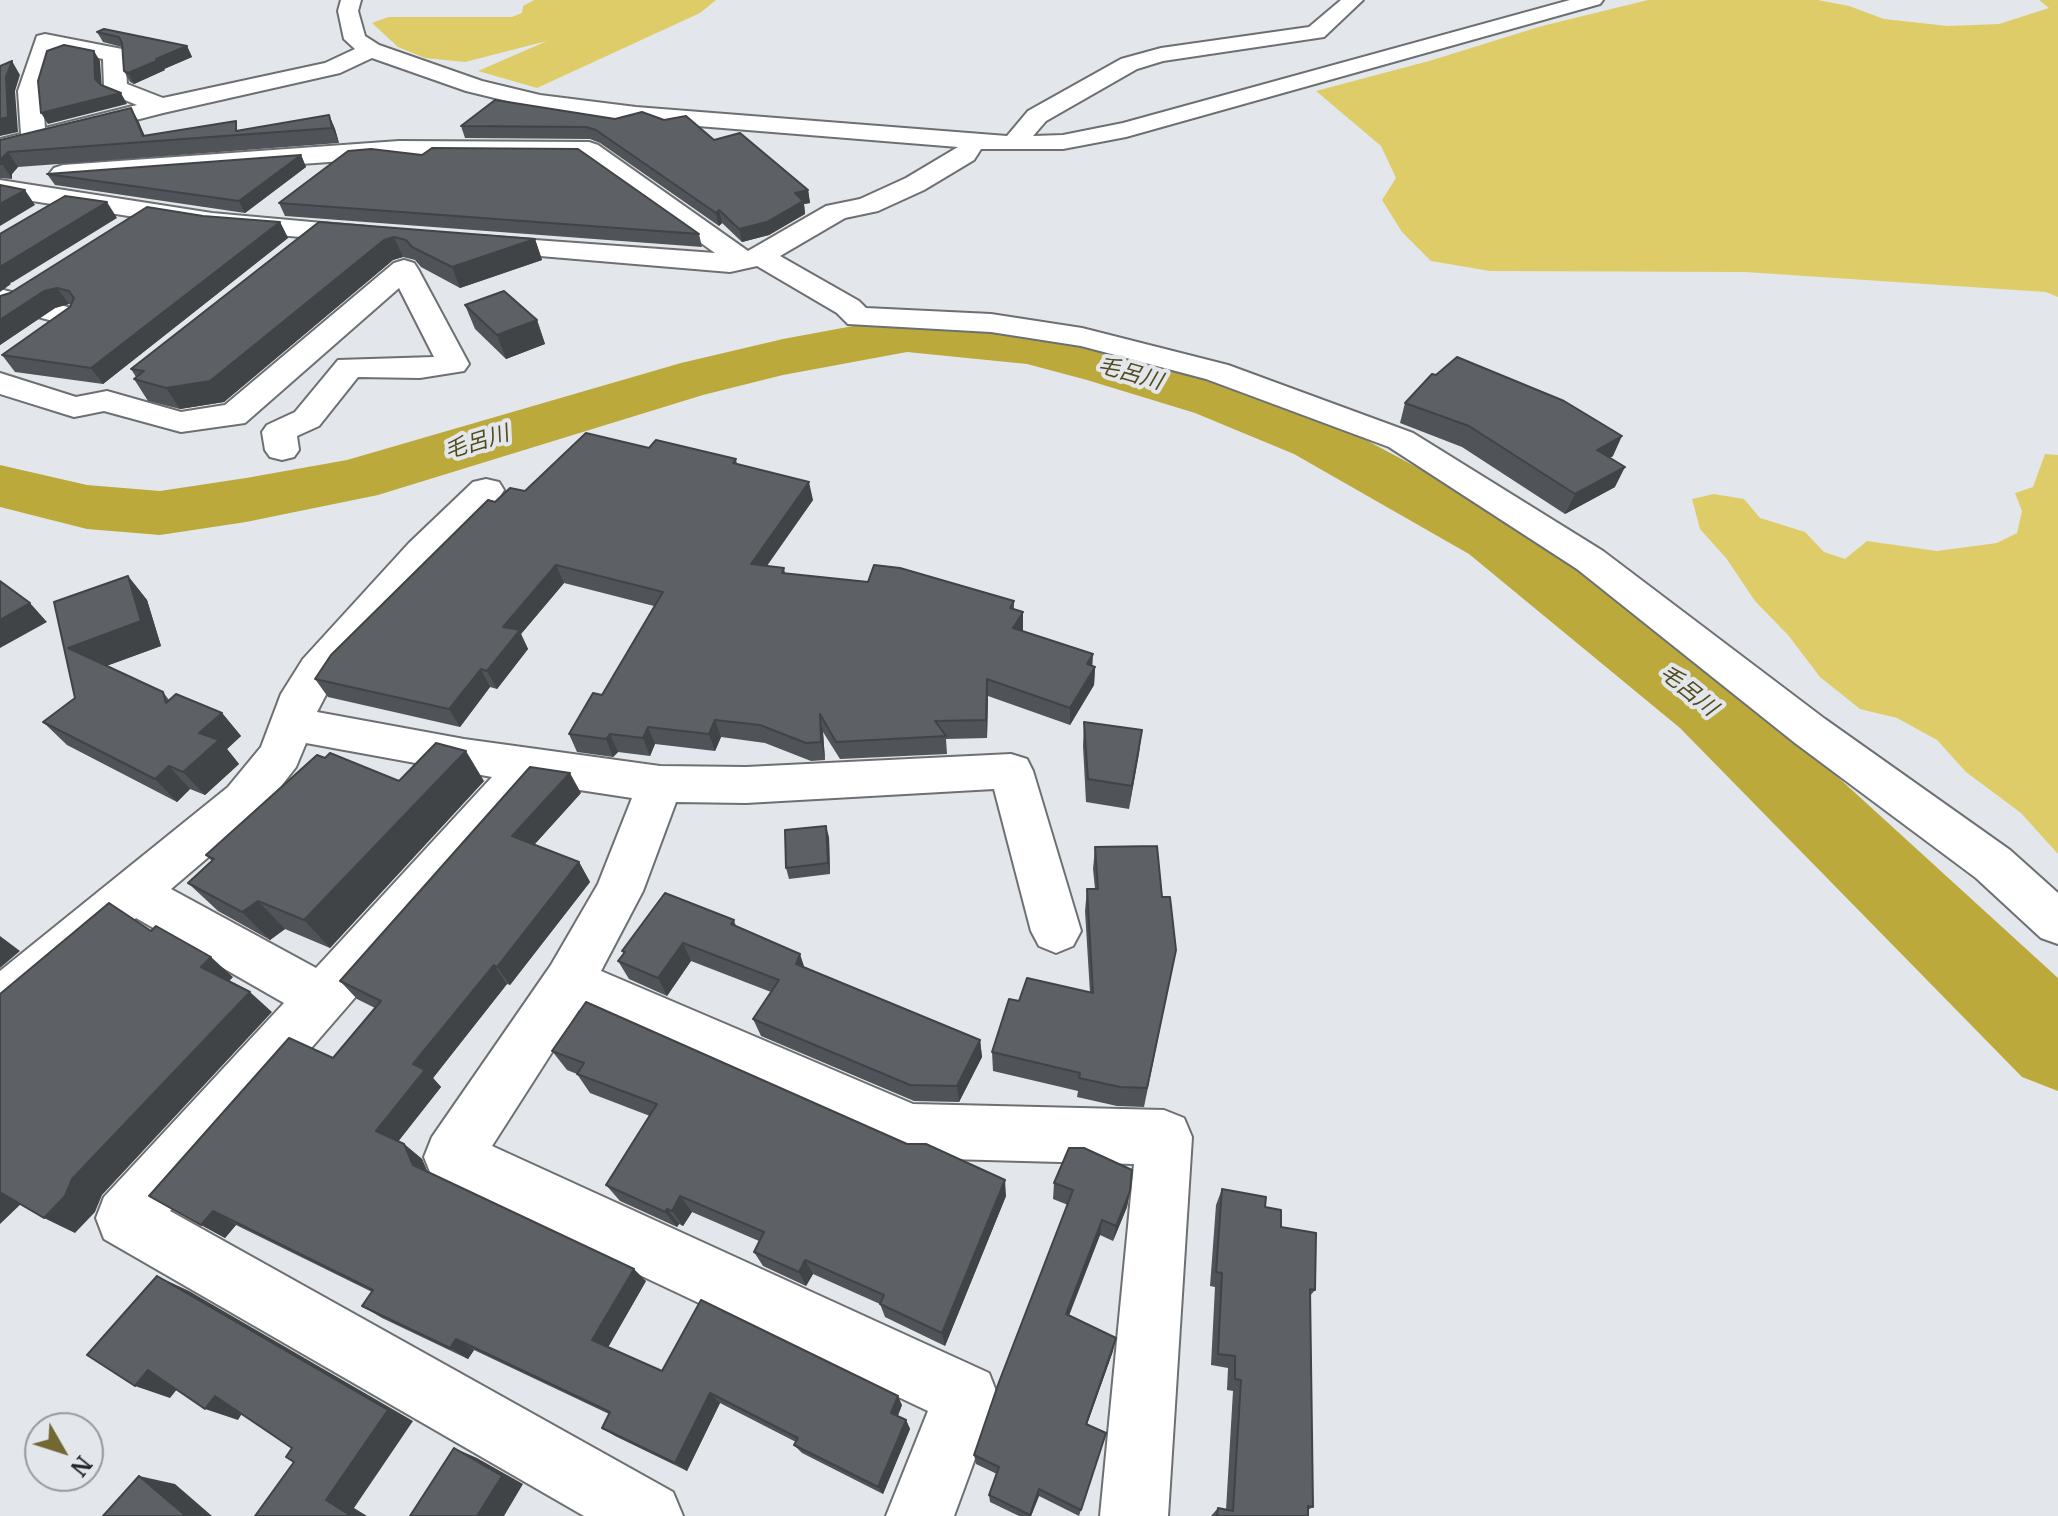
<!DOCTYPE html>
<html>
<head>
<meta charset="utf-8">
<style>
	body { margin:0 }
	#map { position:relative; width:2058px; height:1516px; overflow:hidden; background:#e3e7eb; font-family:Merriweather,serif }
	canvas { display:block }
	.north { position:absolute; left:24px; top:1412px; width:80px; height:80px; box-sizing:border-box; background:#e3e7eb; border:2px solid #979a9d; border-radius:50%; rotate:129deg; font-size:22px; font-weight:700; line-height:32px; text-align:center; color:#242627 }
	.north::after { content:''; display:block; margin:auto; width:28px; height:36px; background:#716834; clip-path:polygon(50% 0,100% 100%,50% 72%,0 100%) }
</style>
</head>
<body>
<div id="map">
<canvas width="2058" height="1516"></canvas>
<div class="north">N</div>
</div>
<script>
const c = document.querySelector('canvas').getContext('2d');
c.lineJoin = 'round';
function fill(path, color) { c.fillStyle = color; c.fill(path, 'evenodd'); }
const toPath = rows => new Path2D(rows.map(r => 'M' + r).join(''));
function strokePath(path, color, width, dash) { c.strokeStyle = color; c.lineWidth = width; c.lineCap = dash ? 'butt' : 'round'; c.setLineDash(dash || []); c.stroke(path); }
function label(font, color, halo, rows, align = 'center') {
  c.font = font + ' Merriweather,"Noto Sans JP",serif'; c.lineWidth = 8; c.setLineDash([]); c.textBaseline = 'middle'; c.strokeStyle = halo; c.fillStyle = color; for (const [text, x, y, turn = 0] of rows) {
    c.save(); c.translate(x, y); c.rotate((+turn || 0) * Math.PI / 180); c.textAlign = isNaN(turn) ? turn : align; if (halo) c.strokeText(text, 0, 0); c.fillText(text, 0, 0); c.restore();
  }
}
fill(toPath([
	[534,0,716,0,700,13,537,88,478,71,547,41,465,62,425,58,398,47,372,23,388,17,512,17,522,13,523,6],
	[1648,0,1818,0,1849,6,1884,19,1948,26,1999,24,2049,8,2039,0,2058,0,2058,297,2046,292,1745,272,1490,271,1431,261,1402,232,1382,200,1396,178,1381,146,1316,91,1429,61,1542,26],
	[2045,454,2058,455,2058,854,2021,813,1966,772,1937,740,1897,718,1860,709,1820,677,1788,635,1755,601,1726,558,1700,529,1692,499,1714,494,1744,499,1760,518,1805,532,1824,552,1845,559,1867,541,1937,551,1997,543,2017,533,2022,511,2015,493,2033,487]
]), '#decc69');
fill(toPath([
	[907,316,1030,328,1239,387,1340,426,1519,522,1738,686,2058,978,2058,1091,2022,1077,1680,728,1469,554,1294,454,1195,413,1087,380,1027,364,907,352,783,375,703,395,378,495,246,522,160,535,87,529,0,507,0,465,87,485,160,491,246,478,347,460,681,363,783,339,907,316]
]), '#bca93b');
const minor = toPath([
	[341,0,361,0,358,11,365,36,379,45,482,81,540,95,636,107,1007,136,1028,111,1121,59,1161,48,1309,27,1341,0,1363,0,1324,37,1163,61,1137,69,1046,121,1033,136,1063,135,1123,123,1570,0,1603,0,1600,4,1126,137,1063,149,981,149,974,160,924,190,878,211,845,218,780,256,859,301,866,308,991,314,1082,328,1228,365,1413,433,1603,551,1825,719,2010,850,2058,893,2058,944,2041,938,1976,878,1795,743,1577,569,1389,447,1206,379,1081,346,991,332,848,324,837,313,757,266,730,272,469,250,465,244,469,238,479,236,715,253,583,158,399,157,63,181,54,178,50,173,54,168,63,165,399,141,589,142,598,145,748,251,826,206,860,199,906,178,958,147,636,121,540,109,466,91,372,58,340,73,163,113,0,155,0,139,21,134,18,91,37,36,45,34,122,49,125,54,127,84,163,98,325,63,355,49,344,39,338,11,341,0],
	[54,49,103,59,104,88,108,93,137,105,45,128,42,91,54,49],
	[0,180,212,213,367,227,377,229,381,235,377,241,367,243,212,229,0,196,0,180],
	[404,260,414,263,418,269,469,364,464,371,420,378,358,377,319,426,297,436,299,450,294,457,282,460,270,457,265,450,262,432,267,425,295,412,338,360,434,357,399,288,245,423,181,432,104,411,74,417,0,394,0,373,76,397,107,391,181,412,225,405,394,263,404,260],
	[0,289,79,310,83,316,79,322,68,325,0,307,0,289],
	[486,479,499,482,504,490,499,498,435,561,333,681,317,712,464,739,660,766,746,767,1011,754,1027,759,1033,771,1081,931,1073,946,1056,953,1039,946,1031,931,994,789,746,803,676,802,643,891,601,971,913,1104,1164,1110,1184,1118,1192,1137,1168,1516,1100,1516,1134,1164,912,1158,579,1010,492,1146,989,1373,998,1396,954,1516,886,1516,928,1411,432,1177,424,1157,432,1137,551,965,598,884,632,798,540,784,170,1211,673,1492,683,1516,584,1516,104,1239,96,1218,104,1197,284,1003,136,918,18,1019,0,1025,0,971,228,787,261,747,281,694,303,659,409,543,473,482,486,479],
	[306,743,492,777,316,968,171,889,260,813,296,767,306,743]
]);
strokePath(minor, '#6c7073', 4);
fill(minor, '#fff');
fill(toPath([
	[97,32,187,46,192,57,164,69,165,70,134,84,130,82,124,71,122,47,103,42],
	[495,100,714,140,808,190,810,203,804,204,805,214,769,235,742,242,722,223,719,226,600,143,590,139,465,138,461,126],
	[131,108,145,136,241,131,329,115,335,129,339,143,18,167,12,174,12,179,0,178,0,140],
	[301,155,306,167,245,213,55,185,47,174],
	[279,203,699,234,702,247,285,216],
	[203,216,280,222,288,238,103,384,15,372,2,355,70,307,71,305,69,304,55,308,0,345,0,296,10,293],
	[319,222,535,239,542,260,460,288,421,267,415,260,403,257,393,260,224,402,180,409,148,401,134,379,136,377,131,369],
	[465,305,537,320,545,344,506,359,475,329],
	[1405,403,1613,456,1610,458,1615,487,1565,514,1462,447,1400,423],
	[649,448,736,459,737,464,813,500,767,566,784,568,785,573,1014,601,1014,609,1023,612,1023,631,1095,667,1094,685,1070,725,988,696,987,738,946,739,947,754,840,759,823,732,825,760,811,761,765,743,721,737,715,751,655,744,650,756,618,752,613,757,577,752,569,734,602,695,654,606,564,583,521,634,528,649,497,689,490,687,460,727,328,697,315,679,495,502],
	[128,576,147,600,161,646,106,666,163,692,169,700,222,713,241,736,227,749,239,764,205,795,190,789,177,802,67,745,43,722,75,698],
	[1084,722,1142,730,1129,809,1086,802,1083,746],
	[325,758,399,781,484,781,330,948,285,929,270,940,218,911,188,883,212,861,206,855],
	[581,793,534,845,579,862,590,882,510,985,507,984,433,1078,441,1087,398,1141,404,1144,422,1159,427,1171,646,1281,608,1347,662,1371,902,1405,898,1416,906,1420,910,1429,883,1494,802,1453,794,1445,796,1442,720,1403,687,1471,615,1436,602,1428,609,1414,474,1350,468,1359,382,1318,362,1306,372,1292,236,1225,225,1238,149,1196,333,1058,375,1008,357,999,340,981],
	[829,837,830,874,789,879,786,868],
	[1095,847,1162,897,1176,950,1144,1107,1117,1106,1077,1097,1078,1091,993,1071,992,1052,1019,1001,1090,993,1085,911,1087,889,1095,889,1093,869],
	[734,920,736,926,804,968,980,1040,982,1057,959,1102,914,1101,761,1036,753,1019,771,992,691,961,667,996,629,979,618,961,624,954,622,951],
	[552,1051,1006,1196,945,1346,885,1317,880,1304,813,1274,806,1286,763,1266,754,1252,759,1241,692,1212,683,1226,679,1224,677,1227,620,1201,606,1185,650,1116,590,1093,577,1074,567,1070],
	[1054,1183,1130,1191,1127,1207,1113,1241,1100,1235,1069,1316,1113,1351,1087,1424,1106,1433,1079,1516,1039,1496,1031,1516,1019,1516,990,1502,989,1495,997,1474,976,1464,974,1455,1068,1205,1053,1199],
	[1222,1189,1265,1207,1281,1227,1315,1290,1310,1296,1313,1507,1308,1510,1308,1516,1211,1516,1218,1508,1226,1510,1233,1391,1227,1390,1228,1368,1211,1365,1215,1287,1210,1286,1216,1205]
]), '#505357');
fill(toPath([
	[187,46,192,57,164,69,165,70,134,84,128,73,156,59],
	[94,51,100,61,102,90,95,79],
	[12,61,20,75,15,91,18,132,0,136,0,119,6,77],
	[121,93,127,104,48,124,41,113],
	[131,108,139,122,147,142,143,136],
	[329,115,335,129,339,143,332,128],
	[8,152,18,167,12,174,12,179,2,164,1,159],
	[301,155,306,167,245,213,239,201],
	[25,190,35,205,0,226,0,204],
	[808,190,810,203,804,204,805,214,769,235,742,242,739,229,795,193],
	[107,202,117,218,13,282,10,283,11,284,0,292,0,267],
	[719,210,722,223,719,226,716,213],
	[280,222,288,238,103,384,91,368],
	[394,237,403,257,393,260,224,402,180,409,166,388,384,240],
	[535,239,542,260,460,288,452,267],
	[57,288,69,304,55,308,0,345,0,320,44,291],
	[537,320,545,344,506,359,497,335],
	[1622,436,1613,456,1588,470,1597,450],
	[1625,467,1615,487,1565,514,1575,494],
	[809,482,813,500,755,582,751,564],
	[556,565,564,583,521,634,528,649,497,689,487,671,503,627],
	[128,576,147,600,161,646,90,672,68,648],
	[30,603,47,622,0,648,0,620],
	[1023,612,1023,630,1014,646,1013,628],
	[1093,654,1092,672,1095,667,1094,685,1070,725,1070,708,1087,664],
	[481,669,490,687,460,727,449,709],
	[987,679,988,696,987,738,986,720],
	[222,713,241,736,227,749,239,764,205,795,183,772,199,733],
	[820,714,823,732,825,760,821,742],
	[715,720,721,737,715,751,709,734],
	[648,727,655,744,650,756,643,738],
	[1142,730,1139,754,1129,809,1132,786],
	[610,734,618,752,613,757,606,739],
	[466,751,484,781,330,948,304,920],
	[169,766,190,789,177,802,155,779],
	[570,773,581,793,524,856,512,836],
	[826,826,829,837,830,874,828,863],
	[579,862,590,882,510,985,497,967],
	[258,901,285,929,270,940,242,912],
	[0,936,20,951,0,968],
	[683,943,691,961,667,996,658,978],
	[800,954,806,972,796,964],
	[211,957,233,977,224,987,201,967],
	[494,965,507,984,433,1078,441,1087,394,1147,376,1131,413,1064],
	[250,992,272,1012,102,1195,95,1212,75,1233,44,1218,72,1179],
	[980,1040,982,1057,959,1102,957,1086],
	[404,1144,422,1159,431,1180,413,1165],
	[1005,1180,1006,1196,945,1346,942,1333],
	[0,1191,23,1202,0,1224],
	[1130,1191,1127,1207,1113,1241,1116,1226],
	[680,1196,692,1212,683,1226,672,1211],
	[667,1209,679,1224,677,1227,665,1212],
	[213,1211,236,1225,225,1238,201,1225],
	[1102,1220,1100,1235,1064,1327,1066,1314],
	[805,1260,813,1274,806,1286,799,1272],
	[634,1269,646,1281,606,1351,592,1340],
	[157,1276,189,1291,413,1421,354,1508,367,1516,351,1516,326,1500,388,1410],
	[1116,1338,1113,1351,1084,1433,1086,1424],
	[456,1339,474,1350,468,1359,450,1348],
	[148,1370,182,1383,170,1398,135,1386],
	[710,1393,720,1403,687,1471,675,1463],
	[215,1396,246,1407,238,1420,205,1409],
	[898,1396,902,1405,895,1421,891,1413],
	[906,1420,910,1429,883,1494,878,1487],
	[454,1448,477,1458,523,1484,504,1516,477,1516],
	[139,1476,175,1484,212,1516,186,1516],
	[1039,1489,1039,1496,1031,1516,1030,1516]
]), '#414447');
const building = toPath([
	[104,29,187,46,156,59,159,60,128,73,124,71,122,43,119,37,97,32,104,29],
	[64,45,94,51,95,79,101,85,121,93,41,113,38,81,47,51,64,45],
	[12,61,6,77,8,117,0,119,0,66,12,61],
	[495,100,615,119,642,112,664,120,686,116,714,140,740,133,808,190,795,193,803,201,767,222,739,229,719,210,716,213,596,130,586,127,461,126,495,100],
	[131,108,143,136,236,121,236,131,329,115,332,128,8,152,1,159,2,164,0,164,0,140,131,108],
	[432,148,578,149,699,234,279,203,348,151,371,149,422,155,432,148],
	[301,155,239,201,47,174,301,155],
	[0,185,25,190,0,204,0,185],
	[65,196,107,202,0,267,0,234,65,196],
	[147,207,203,216,280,222,91,368,2,355,70,307,74,298,69,291,57,288,44,291,0,320,0,296,10,293,147,207],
	[319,222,535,239,452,267,412,247,406,240,394,237,384,240,210,381,166,388,134,379,144,371,131,369,319,222],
	[504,291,537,320,497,335,465,305,504,291],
	[1457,357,1564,401,1622,436,1597,450,1625,467,1575,494,1469,426,1405,403,1432,374,1436,375,1457,357],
	[586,433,649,448,656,440,736,459,733,463,809,482,751,564,784,568,782,573,868,582,874,565,900,568,1014,601,1010,608,1023,612,1013,628,1093,654,1087,664,1095,667,1070,708,987,679,986,720,935,721,946,736,836,742,820,714,821,742,806,743,760,725,715,720,709,734,648,727,643,738,610,734,606,739,569,734,593,693,602,695,663,592,556,565,503,627,520,630,487,671,481,669,449,709,315,679,331,655,488,500,495,502,510,488,525,491,586,433],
	[128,576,141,621,68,648,163,692,166,703,176,694,222,713,199,733,219,740,183,772,169,766,155,779,43,722,75,698,54,602,128,576],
	[0,581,30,603,0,620,0,581],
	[1084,722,1142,730,1132,786,1088,779,1084,722],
	[436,743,466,751,304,920,258,901,242,912,188,883,214,859,206,855,317,755,325,758,330,753,399,781,436,743],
	[530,767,570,773,512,836,579,862,497,967,494,965,413,1064,425,1070,376,1131,404,1144,413,1165,634,1269,592,1340,662,1371,701,1300,898,1396,891,1413,906,1420,878,1487,794,1445,798,1438,710,1393,675,1463,602,1428,610,1412,456,1339,450,1348,362,1306,373,1290,213,1211,201,1225,149,1196,289,1038,333,1058,381,1001,340,981,530,767],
	[826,826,828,863,786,868,785,830,826,826],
	[1157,846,1162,897,1170,897,1176,950,1147,1088,1120,1087,1079,1078,1080,1073,992,1052,1009,999,1019,1001,1027,978,1093,993,1087,889,1098,889,1095,847,1157,846],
	[665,893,734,920,731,924,800,954,796,964,980,1040,957,1086,910,1085,753,1019,779,980,683,943,658,978,618,961,625,952,622,951,665,893],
	[109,903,151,931,156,926,211,957,201,967,250,992,72,1179,65,1196,44,1218,0,1192,0,994,109,903],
	[586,1002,907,1144,926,1144,1005,1180,942,1333,880,1304,884,1295,805,1260,799,1272,754,1252,764,1232,680,1196,672,1211,667,1209,665,1212,606,1185,657,1104,577,1074,584,1063,552,1051,586,1002],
	[1069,1148,1084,1148,1132,1170,1130,1191,1116,1226,1102,1220,1066,1314,1116,1338,1086,1424,1106,1433,1081,1510,1039,1489,1030,1515,989,1495,999,1467,974,1455,999,1382,1073,1190,1054,1183,1069,1148],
	[1222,1189,1266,1197,1265,1207,1281,1210,1281,1227,1316,1233,1315,1290,1310,1289,1313,1507,1308,1506,1308,1516,1217,1516,1218,1508,1233,1511,1241,1380,1235,1379,1235,1356,1218,1354,1222,1273,1216,1272,1222,1189],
	[157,1276,388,1410,326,1500,351,1516,255,1516,294,1462,286,1457,292,1448,215,1396,205,1409,148,1370,135,1386,87,1355,157,1276],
	[454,1448,502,1476,477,1516,410,1516,454,1448],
	[139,1476,186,1516,103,1516,139,1476]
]);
fill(building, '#5d6165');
strokePath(building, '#414447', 2);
label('italic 22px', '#524a1e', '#e3e7eb', [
	["毛呂川",1130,374,16],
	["毛呂川",477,443,-17],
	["毛呂川",1688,691,39]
]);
</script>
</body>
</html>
